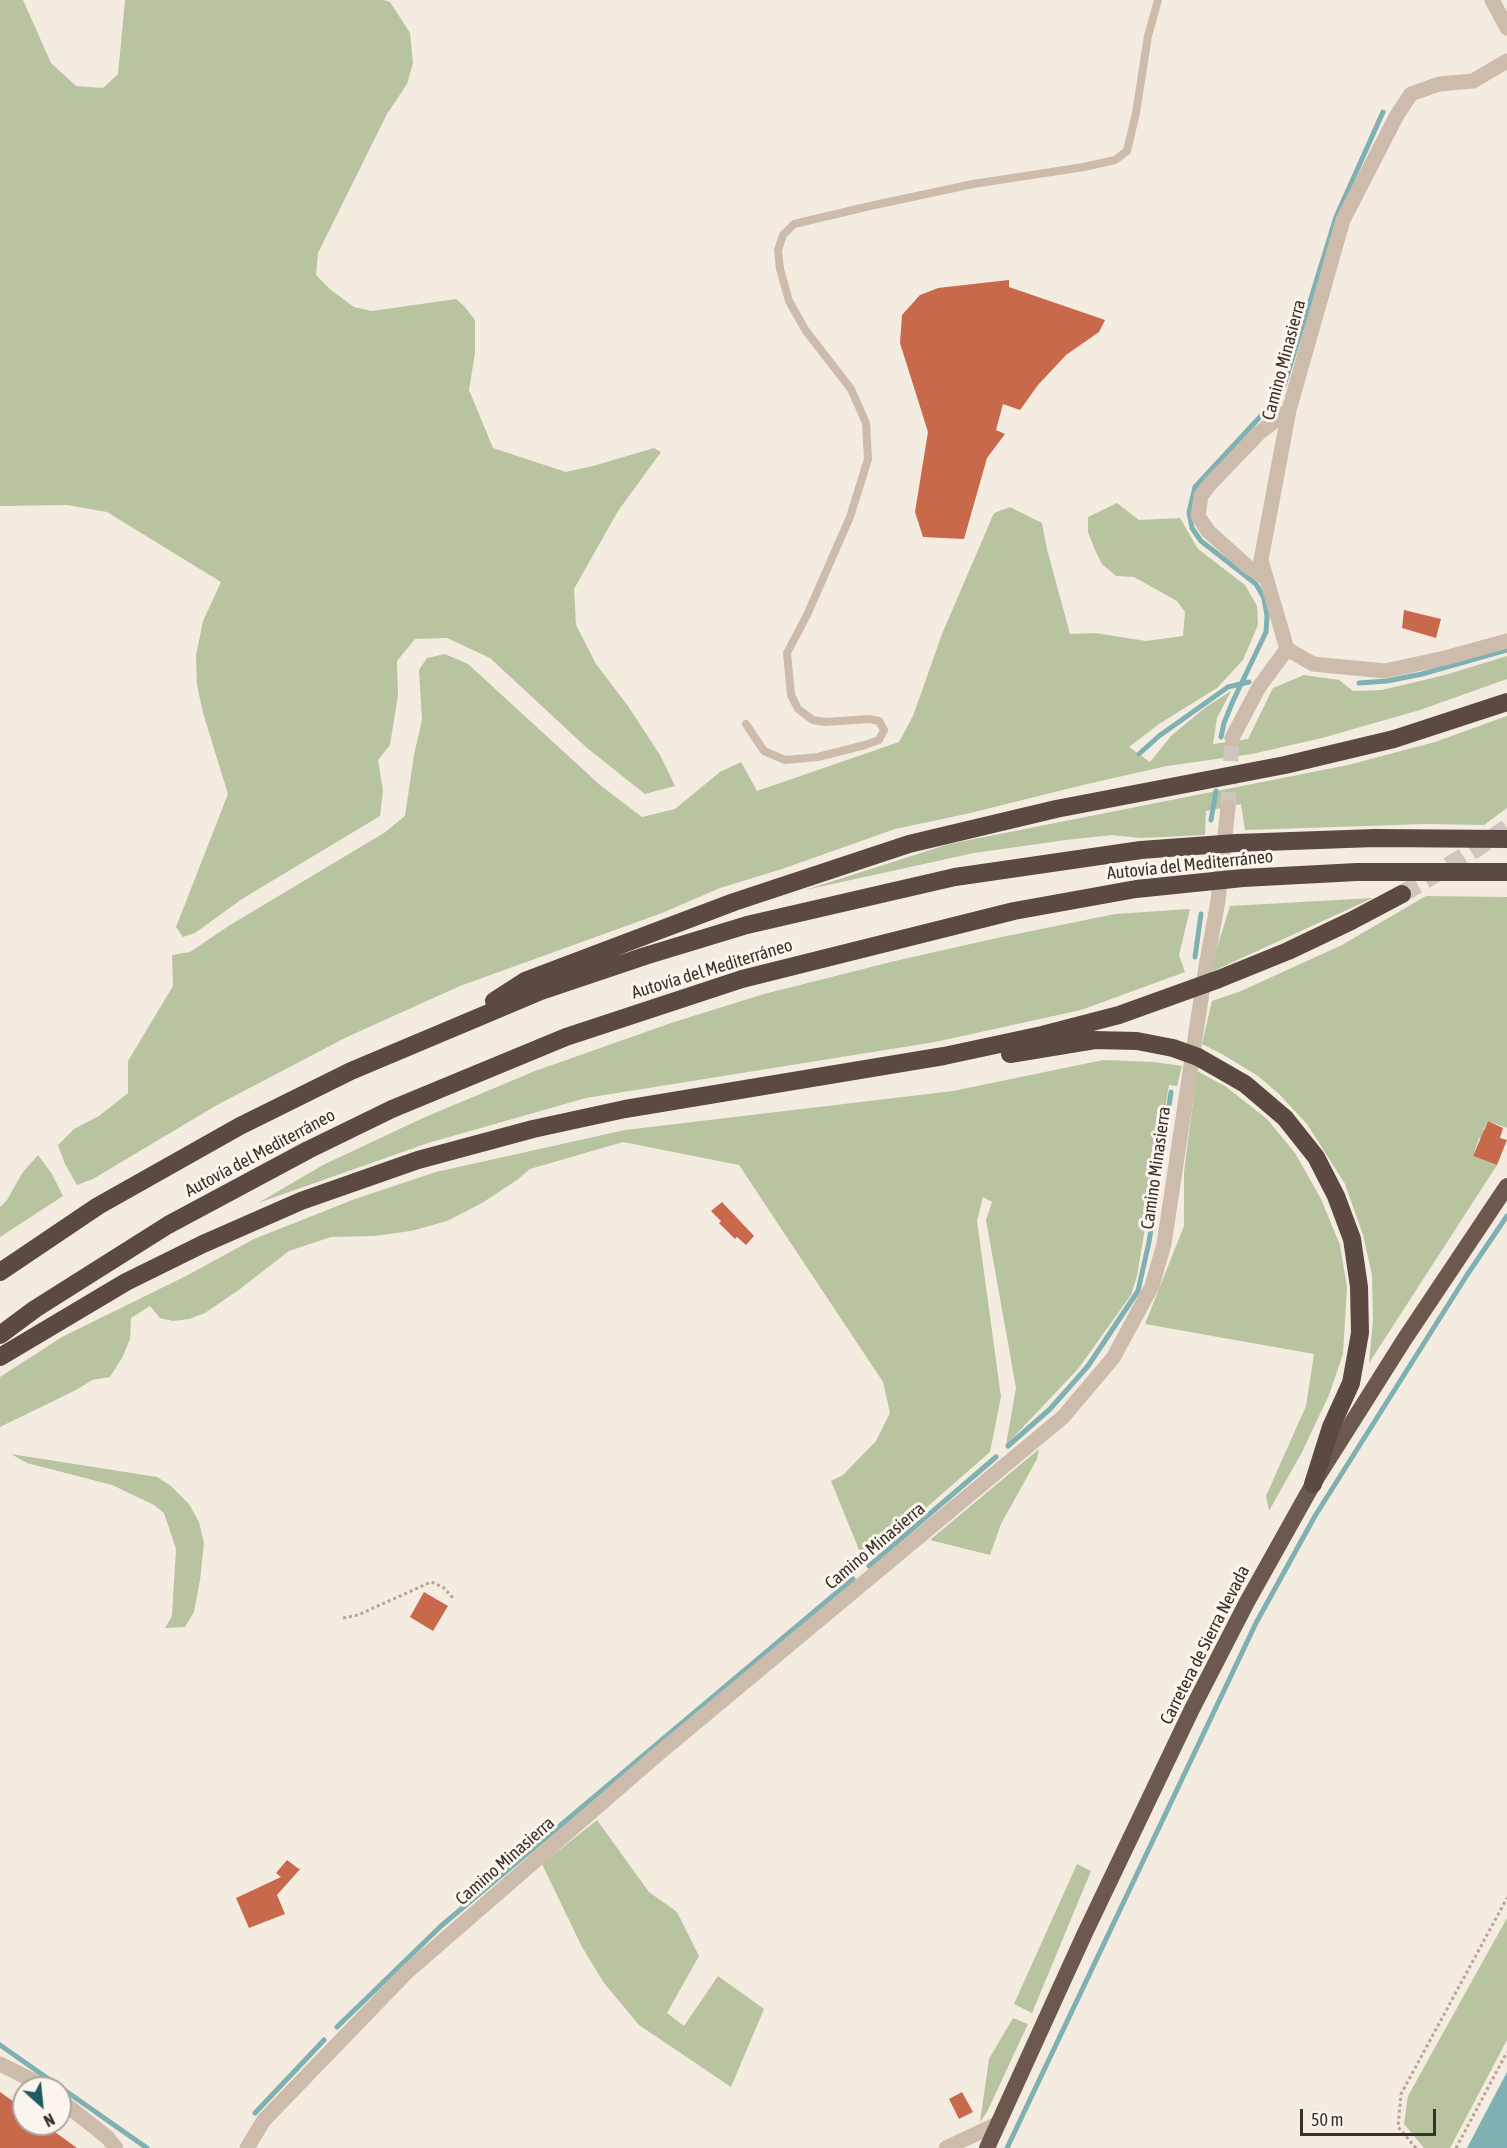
<!DOCTYPE html>
<html>
<head>
<meta charset="utf-8">
<style>
	body { margin:0 }
	#map { position:relative; width:1507px; height:2148px; overflow:hidden; background:#f4ebe1; font-family:"Asap Condensed",sans-serif }
	canvas { display:block }
	.north { position:absolute; left:12px; top:2076px; width:60px; height:60px; box-sizing:border-box; background:#fbf5ee; border:2px solid #aea6a0; border-radius:50%; rotate:153deg; font-size:16px; font-weight:700; line-height:24px; text-align:center; color:#3b302b }
	.north::after { content:''; display:block; margin:auto; width:21px; height:27px; background:#1f5a5e; clip-path:polygon(50% 0,100% 100%,50% 72%,0 100%) }
	.scale { position:absolute; left:1300px; top:2109px; width:136px; height:27px; box-sizing:border-box; border:3px solid #3b302b; border-top:0; padding-left:8px; font-size:18px; line-height:21px; white-space:nowrap; color:#3b302b; -webkit-text-stroke:4px #fbf5ee; paint-order:stroke }
</style>
</head>
<body>
<div id="map">
<canvas width="1507" height="2148"></canvas>
<div class="north">N</div>
<div class="scale">50 m</div>
</div>
<script>
const c = document.querySelector('canvas').getContext('2d');
c.lineJoin = 'round';
function fill(path, color) { c.fillStyle = color; c.fill(path, 'evenodd'); }
const toPath = rows => new Path2D(rows.map(r => 'M' + r).join(''));
function strokePath(path, color, width, dash) { c.strokeStyle = color; c.lineWidth = width; c.lineCap = dash ? 'butt' : 'round'; c.setLineDash(dash || []); c.stroke(path); }
function label(font, color, halo, rows, align = 'center') {
  c.font = font + ' "Asap Condensed",sans-serif'; c.lineWidth = 6; c.setLineDash([]); c.textBaseline = 'middle'; c.strokeStyle = halo; c.fillStyle = color; for (const [text, x, y, turn = 0] of rows) {
    c.save(); c.translate(x, y); c.rotate((+turn || 0) * Math.PI / 180); c.textAlign = isNaN(turn) ? turn : align; if (halo) c.strokeText(text, 0, 0); c.fillText(text, 0, 0); c.restore();
  }
}
fill(toPath([
	[0,0,23,0,51,63,76,86,103,88,118,74,125,0,383,0,390,2,410,33,413,63,407,84,387,114,318,253,316,275,331,290,354,307,372,311,456,299,464,306,475,320,475,353,469,390,493,448,566,472,593,466,654,448,661,452,618,511,574,589,576,625,596,664,628,706,660,755,675,786,645,794,587,748,490,658,447,638,415,639,397,661,398,695,390,745,378,760,383,790,380,816,242,899,195,933,183,937,176,927,228,794,203,713,197,685,196,655,203,621,221,582,107,512,67,505,0,506],
	[1117,503,1139,520,1180,518,1198,549,1245,585,1257,606,1258,625,1243,660,1217,688,1159,724,1129,747,1150,762,1172,735,1206,707,1231,691,1217,718,1213,744,1248,739,1273,688,1304,675,1339,680,1353,691,1382,690,1445,675,1507,656,1507,679,1420,710,1322,738,1252,754,1167,766,1083,785,966,814,895,829,782,869,720,888,662,913,460,986,347,1037,217,1105,93,1179,77,1185,65,1164,58,1145,74,1129,99,1116,128,1093,128,1061,173,986,172,955,190,952,230,925,384,833,405,816,414,755,422,720,419,670,427,658,445,654,468,664,600,785,642,817,675,809,720,772,741,762,757,791,899,742,913,716,942,634,994,513,1010,507,1042,523,1047,549,1070,634,1095,633,1146,641,1183,636,1185,612,1177,601,1134,577,1116,576,1102,564,1095,550,1088,532,1088,517],
	[1507,716,1507,808,1484,825,1425,824,1245,830,1241,804,1206,811,1205,835,1141,838,1112,835,1066,840,974,853,805,890,949,844,1348,765,1435,742],
	[1426,896,1507,897,1507,1128,1488,1121,1483,1130,1492,1134,1490,1142,1479,1138,1473,1156,1497,1165,1369,1363,1373,1320,1372,1275,1363,1235,1345,1184,1307,1124,1279,1094,1258,1076,1222,1054,1202,1044,1212,1001,1241,991,1342,945],
	[1373,898,1209,973,1230,906],
	[1190,909,1179,955,1185,972,1081,1010,935,1042,586,1098,428,1143,258,1203,323,1165,423,1118,535,1071,674,1022,764,994,895,961,997,938,1115,914],
	[1103,1060,1154,1062,1182,1066,1177,1086,1169,1085,1137,1276,1131,1295,1078,1369,1006,1445,1016,1388,986,1220,992,1202,983,1197,977,1221,1001,1397,990,1452,864,1562,831,1481,843,1475,876,1441,890,1413,883,1382,739,1165,623,1142,530,1169,517,1180,482,1203,447,1221,411,1231,374,1236,331,1237,289,1251,240,1289,205,1313,189,1319,173,1321,160,1318,150,1306,131,1318,130,1339,122,1358,110,1377,92,1380,76,1390,0,1427,0,1377,62,1337,186,1276,254,1239,355,1199,436,1172,625,1130,953,1091],
	[1197,1071,1225,1086,1267,1119,1295,1153,1321,1199,1340,1245,1347,1287,1343,1354,1329,1395,1302,1452,1269,1511,1266,1496,1306,1406,1314,1354,1145,1324,1184,1226,1184,1172],
	[38,1155,52,1174,63,1196,0,1237,0,1207,7,1200,23,1172],
	[1039,1449,1037,1459,1001,1524,990,1555,930,1540],
	[11,1454,157,1477,171,1486,189,1504,199,1522,204,1543,200,1580,194,1612,185,1627,165,1628,172,1616,176,1549,164,1513,154,1505,112,1485,27,1463],
	[597,1820,649,1892,677,1912,699,1956,667,2013,684,2026,718,1976,764,2009,731,2087,639,2025,604,1983,582,1947,542,1864],
	[1077,1864,1091,1871,1032,2013,1014,2004],
	[1507,1918,1507,2040,1450,2148,1424,2148,1404,2124,1408,2096],
	[1013,2018,1028,2024,987,2112,980,2122,989,2059]
]), '#b8c4a0');
fill(toPath([
	[1507,2072,1507,2148,1467,2148]
]), '#7fb0b2');
strokePath(toPath([
	[1359,683,1387,681,1422,674,1507,650],
	[1221,737,1224,723,1233,701,1266,632,1267,616,1264,598,1256,584,1201,541,1192,528,1189,512,1195,487,1259,418,1284,386,1336,217,1383,112],
	[1139,754,1159,736,1228,687,1249,682],
	[1211,820,1216,791],
	[1195,957,1201,914],
	[1008,1446,1050,1409,1088,1366,1138,1291,1149,1242,1171,1092],
	[869,1566,996,1457],
	[337,2027,441,1926,853,1579],
	[0,2045,147,2148],
	[255,2113,324,2040],
	[1007,2148,1256,1623,1315,1516,1467,1275,1507,1216]
]), '#7fb0b2', 5);
fill(toPath([
	[1009,280,1009,287,1105,320,1099,332,1066,355,1038,385,1020,410,1003,404,996,430,1005,434,987,458,964,539,923,537,915,512,928,432,900,343,902,315,920,295,938,288],
	[1404,610,1441,619,1436,638,1402,628],
	[1488,1121,1503,1128,1500,1138,1507,1140,1497,1165,1473,1156],
	[722,1202,754,1236,746,1245,737,1237,735,1239,719,1223,721,1221,711,1211],
	[424,1592,448,1606,433,1631,410,1617],
	[287,1860,299,1869,301,1868,277,1895,285,1914,249,1928,236,1898,281,1877,276,1873],
	[0,2092,24,2109,24,2124,44,2124,77,2148,0,2148],
	[962,2092,973,2112,959,2119,949,2099]
]), '#c8694b');
strokePath(toPath([
	[1228,807,1232,738]
]), '#cfc6bd', 15, [15, 8]);
strokePath(toPath([
	[1402,894,1463,857,1507,828]
]), '#cfc6bd', 18, [18, 9]);
strokePath(toPath([
	[343,1618,358,1615,431,1582,443,1587,453,1598],
	[1416,2148,1398,2127,1401,2094,1507,1898],
	[1456,2148,1507,2052]
]), '#b9a596', 3, [3, 3]);
strokePath(toPath([
	[746,724,764,751,785,760,818,757,865,745,879,740,884,730,879,721,869,719,825,722,813,720,798,709,791,695,787,653,807,615,850,517,868,459,866,423,851,389,806,331,789,301,780,269,778,250,783,235,794,224,870,206,973,184,1084,167,1115,160,1127,151,1136,113,1148,36,1158,0]
]), '#cdbbac', 8);
strokePath(toPath([
	[1492,0,1507,28],
	[1266,578,1247,566,1208,531,1198,516,1201,496,1210,484,1259,433,1289,410],
	[1287,649,1261,560,1289,410,1343,220,1397,115,1411,94,1439,84,1473,81,1507,61],
	[1287,649,1313,664,1385,671,1445,658,1507,641],
	[1232,738,1259,687,1287,649],
	[0,2064,38,2083,45,2088],
	[60,2100,107,2137,116,2148],
	[247,2148,264,2120,407,1972,658,1754,1063,1417,1113,1358,1152,1286,1164,1244,1206,966,1218,901,1228,807],
	[946,2148,999,2123]
]), '#cdbbac', 15);
strokePath(toPath([
	[987,2148,1085,1933,1192,1709,1247,1602,1313,1484,1404,1340,1507,1186]
]), '#6c584f', 16);
strokePath(toPath([
	[494,1001,525,981,734,902,909,844,1056,809,1285,765,1394,739,1507,702],
	[1010,1054,1095,1040,1137,1041,1173,1048,1198,1057,1245,1084,1285,1118,1316,1157,1336,1196,1352,1239,1359,1287,1360,1333,1351,1383,1331,1427,1313,1484],
	[0,1272,98,1206,240,1126,351,1071,541,991,645,956,747,925,955,877,1141,850,1236,843,1375,838,1507,839],
	[0,1335,35,1309,168,1225,308,1150,392,1109,566,1037,742,979,1014,911,1136,889,1243,878,1357,872,1507,872],
	[0,1357,126,1282,203,1244,301,1201,418,1160,533,1129,625,1109,944,1056,1042,1035,1119,1015,1219,979,1288,951,1351,921,1402,894]
]), '#5c4a42', 18);
label('18px', '#3b302b', '#fbf5ee', [
	["Camino Minasierra",1284,360,-75],
	["Autovía del Mediterráneo",1190,865,-6],
	["Autovía del Mediterráneo",712,969,-17],
	["Autovía del Mediterráneo",260,1153,-28],
	["Camino Minasierra",1156,1168,-82],
	["Camino Minasierra",875,1546,-40],
	["Carretera de Sierra Nevada",1205,1645,-63],
	["Camino Minasierra",505,1861,-41]
]);
</script>
</body>
</html>
